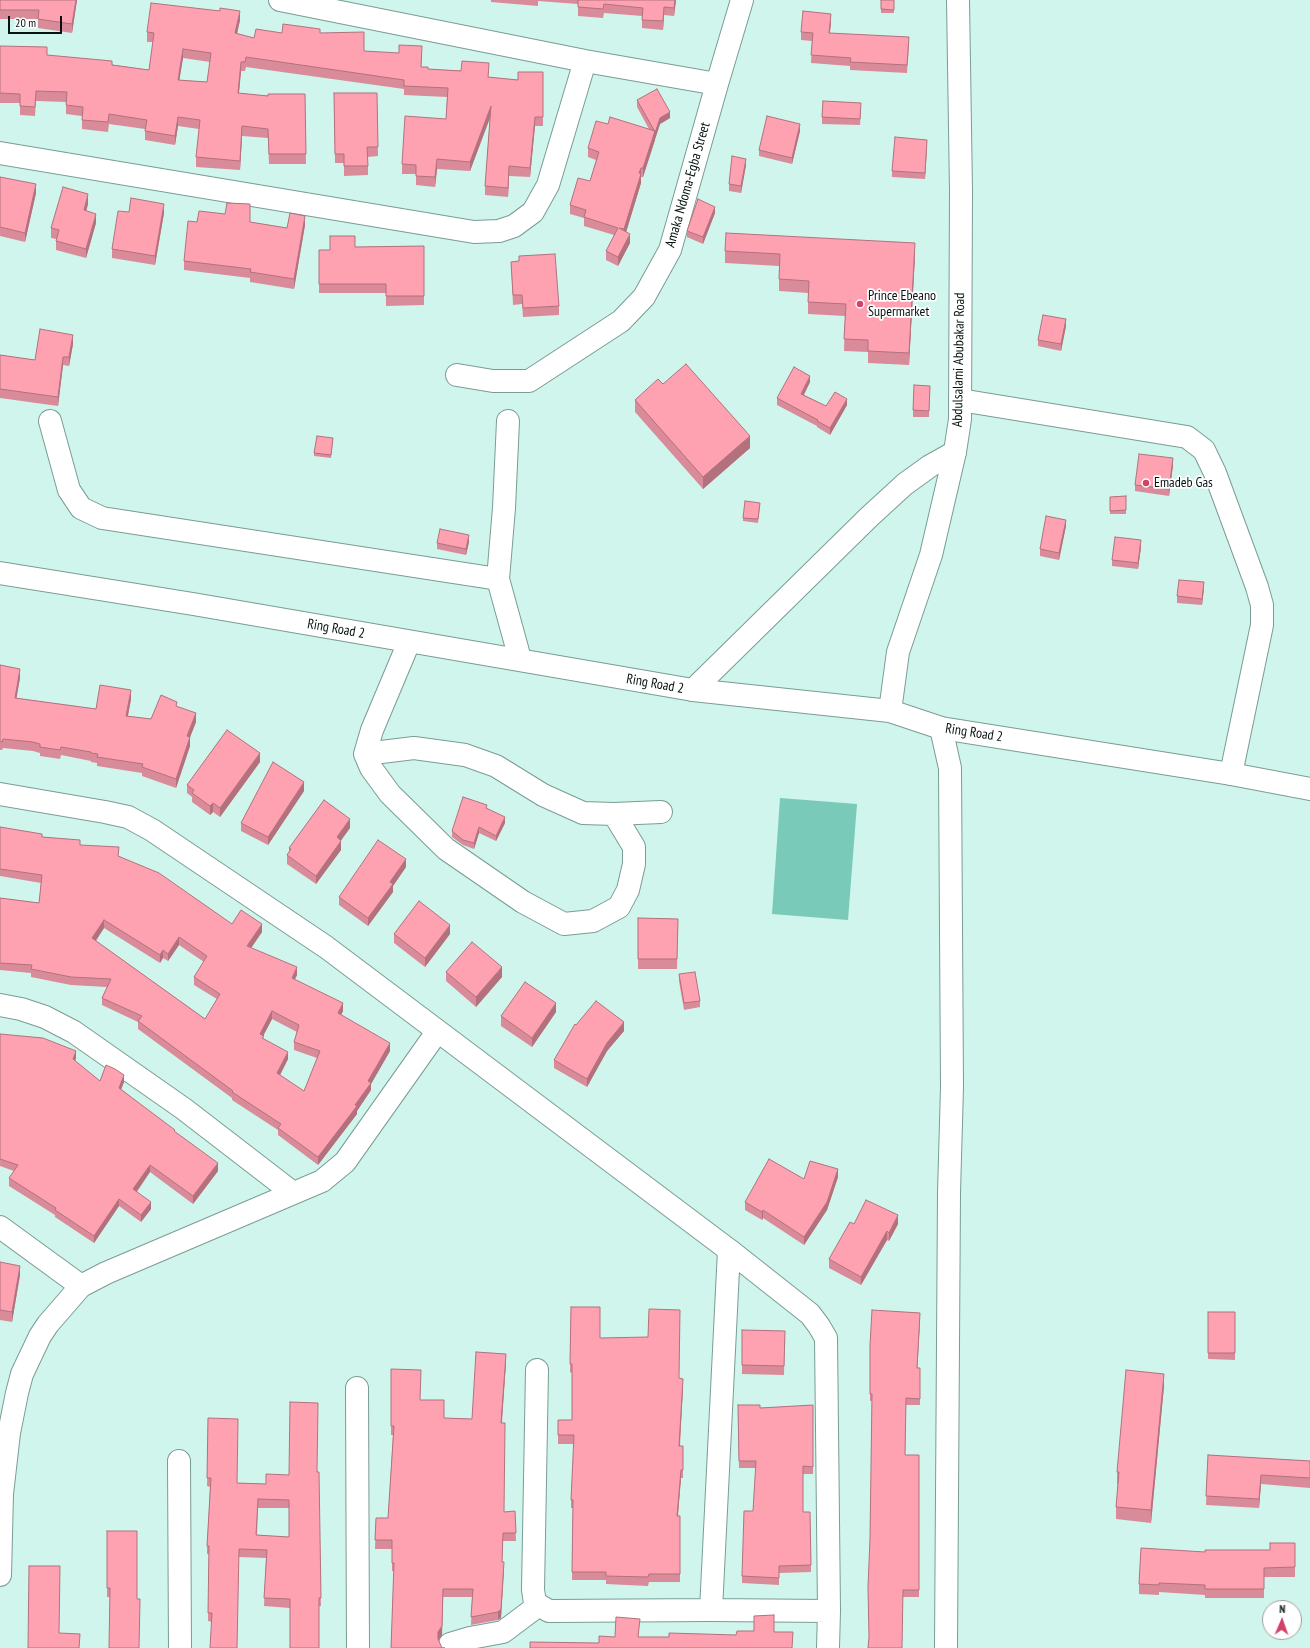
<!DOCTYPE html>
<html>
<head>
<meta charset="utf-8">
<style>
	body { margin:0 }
	#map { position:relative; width:1310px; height:1648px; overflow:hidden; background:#d0f5ec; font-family:"PT Sans Narrow",sans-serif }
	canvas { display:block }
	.north { position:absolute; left:1262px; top:1600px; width:40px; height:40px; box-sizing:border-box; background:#fff; border:1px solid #9ba19f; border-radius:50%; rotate:2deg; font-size:11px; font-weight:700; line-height:16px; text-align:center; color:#061310 }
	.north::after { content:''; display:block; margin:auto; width:14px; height:18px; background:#d34369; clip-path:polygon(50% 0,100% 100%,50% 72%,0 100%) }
	.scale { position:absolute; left:8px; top:16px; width:54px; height:18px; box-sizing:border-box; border:2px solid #061310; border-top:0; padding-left:5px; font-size:12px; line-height:14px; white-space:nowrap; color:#061310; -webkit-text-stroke:3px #fff; paint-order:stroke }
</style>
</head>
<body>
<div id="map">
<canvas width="1310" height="1648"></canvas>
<div class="north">N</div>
<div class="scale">20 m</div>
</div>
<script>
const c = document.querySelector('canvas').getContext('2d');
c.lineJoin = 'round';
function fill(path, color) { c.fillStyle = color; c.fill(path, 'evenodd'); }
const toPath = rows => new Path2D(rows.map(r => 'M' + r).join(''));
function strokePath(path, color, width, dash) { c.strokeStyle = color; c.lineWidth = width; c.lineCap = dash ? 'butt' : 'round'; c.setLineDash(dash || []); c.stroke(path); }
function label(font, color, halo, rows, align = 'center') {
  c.font = font + ' "PT Sans Narrow",sans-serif'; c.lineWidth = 3.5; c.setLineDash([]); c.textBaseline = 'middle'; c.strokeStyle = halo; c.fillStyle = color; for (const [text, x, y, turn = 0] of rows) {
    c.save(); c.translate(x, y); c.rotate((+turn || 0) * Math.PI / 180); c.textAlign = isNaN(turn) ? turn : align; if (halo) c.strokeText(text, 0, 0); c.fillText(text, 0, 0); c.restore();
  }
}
fill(toPath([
	[780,798,857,804,848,920,772,914]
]), '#7acab9');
const minor = toPath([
	[280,0,585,61,717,84],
	[0,153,474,232,499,231,514,226,533,212,548,185,585,61],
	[457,375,493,381,529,381,621,321,644,297,670,250,717,84,742,0],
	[960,400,1187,437,1204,450,1215,473,1257,587,1262,605,1262,625,1231,774],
	[50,421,69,490,81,508,102,518,498,579],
	[508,421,504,508,498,579,520,659],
	[409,642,372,730,365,754,371,768,390,794,446,849,523,902,564,924,593,921,619,907,628,890,634,864,634,847,614,814],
	[693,690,869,517,905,484,930,466,955,452],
	[941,728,950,768,952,1087,949,1193,946,1648],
	[365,754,414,748,465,755,496,766,543,795,583,813,614,814,661,812],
	[0,794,105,812,128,817,152,830,326,947,729,1250,810,1314,819,1326,826,1338,829,1611,828,1648],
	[0,1005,21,1009,45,1017,74,1032,184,1109,293,1193],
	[0,1227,81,1286],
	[537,1370,533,1590,535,1603,549,1611,711,1610,829,1611],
	[357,1388,358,1648],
	[179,1461,180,1648],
	[0,1575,2,1494,9,1433,17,1393,22,1374,40,1336,48,1324,81,1286,106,1273,322,1181,345,1162,437,1032],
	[711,1610,729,1250],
	[450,1644,470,1638,503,1632,539,1605]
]);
const major = toPath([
	[0,573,193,604,693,690,890,711,941,728,1231,774,1310,789],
	[890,711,898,652,931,555,955,452,960,419,961,191,958,0]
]);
strokePath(minor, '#7a9c94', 24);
strokePath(major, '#7a9c94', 24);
strokePath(minor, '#fff', 22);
strokePath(major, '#fff', 22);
fill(toPath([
	[0,0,77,0,72,33,38,28,38,19,0,19],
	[491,0,676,0,674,16,664,15,663,30,642,28,642,16,604,13,603,18,578,16,578,4,538,1,538,6,491,2],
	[881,0,894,0,894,13,881,13],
	[240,20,237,34,254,38,282,33,320,33,364,51,422,56,421,67,428,69,489,72,488,77,518,80,543,72,543,126,535,126,530,177,509,176,508,197,485,195,485,186,490,118,470,171,437,169,435,187,416,185,416,174,402,174,402,164,446,119,447,97,404,95,404,89,246,67,245,71,241,71,239,93,268,96,305,94,306,164,269,164,268,138,242,136,240,170,196,167,196,157,199,129,178,126,175,145,145,140,145,129,109,124,108,132,82,129,82,116,66,114,66,102,36,101,35,116,20,115,20,103,0,103,0,46,47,55,149,70,153,42,147,42,147,32],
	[183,58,210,62,207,82,179,80],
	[831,22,830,33,909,45,907,73,850,70,850,66,811,63,812,41,801,40,801,32],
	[334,93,377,93,378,156,368,157,368,175,344,176,344,163,335,163],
	[637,100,670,118,660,124,643,177,641,177,641,183,626,232,630,243,618,266,606,260,606,251,614,235,584,226,584,218,570,214,570,205,590,181,596,160,588,157,588,148,608,124,649,129,637,107],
	[861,109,860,125,822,124,822,117],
	[800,131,792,164,759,156,759,150],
	[927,146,925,179,892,177,892,171],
	[746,165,741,193,729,191,729,184],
	[0,178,36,193,25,242,0,236],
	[88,204,86,211,96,223,86,258,56,250,56,239,51,238,51,228],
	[129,212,164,213,155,265,112,258,112,249],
	[715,213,703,244,687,237,687,231],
	[250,222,287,228,305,225,294,289,250,282,250,278,184,270,184,261],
	[424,246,424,305,386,306,386,293,319,293,319,250,330,250,355,247],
	[725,251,915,255,909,365,868,363,868,352,844,351,845,316,808,314,808,293,779,291,779,266,725,263],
	[519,256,559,306,559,315,523,317,522,304,513,305,511,262,519,261],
	[1066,326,1061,351,1038,346,1038,340],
	[73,344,69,366,63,365,58,406,0,398,0,355,35,360],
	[810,382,804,395,826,406,847,405,830,435,817,427,817,426,777,405,777,398],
	[663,384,750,448,703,489,635,412,635,400],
	[930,386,929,417,913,417,913,410],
	[333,441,331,458,314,456,314,453],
	[1173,465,1169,496,1135,491,1135,485],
	[1126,496,1126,514,1110,514,1110,497],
	[760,506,758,523,743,521,743,518],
	[1066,526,1059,560,1040,556,1040,549],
	[469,542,466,555,437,549,437,543],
	[1141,547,1138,569,1112,566,1112,560],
	[1204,588,1202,605,1177,603,1177,596],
	[0,665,20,678,16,698,96,709,131,699,128,716,151,719,177,706,196,722,190,737,190,746,176,788,142,776,142,773,97,766,97,763,91,762,91,761,61,755,60,759,40,756,40,753,33,751,3,748,2,750,0,750],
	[260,762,220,817,213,812,210,815,192,802,192,797,187,793,187,785],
	[304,791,268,845,241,831,241,823],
	[487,808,505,823,496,841,479,833,474,849,463,845,452,837,452,831],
	[0,827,42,837,80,845,119,856,232,924,262,932,251,948,297,975,295,979,343,1011,341,1015,390,1051,371,1084,371,1090,357,1111,357,1114,318,1165,278,1135,278,1130,232,1100,232,1098,138,1029,138,1022,102,1005,102,998,107,987,71,985,31,977,31,973,0,970,0,898,39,903,41,883,0,876],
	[104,928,160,963,163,958,168,961,179,945,204,962,194,977,194,985,217,999,205,1019,96,941],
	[272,1019,297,1032,294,1042,294,1050,317,1058,304,1091,280,1075,288,1059,264,1039,263,1036],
	[350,828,341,840,341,850,316,884,287,864,287,855,289,852,289,848],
	[406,867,393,886,393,892,368,926,339,905,339,897],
	[638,918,678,919,677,969,638,969],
	[394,934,450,934,425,967,394,943],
	[446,972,502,977,476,1007,446,981],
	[679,974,700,1001,700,1007,684,1010,679,981],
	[556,1012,532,1047,501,1026,501,1016],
	[576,1025,624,1031,607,1051,587,1087,554,1068,554,1060],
	[0,1034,76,1058,75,1061,100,1081,124,1082,121,1089,175,1132,218,1171,193,1204,150,1172,137,1192,151,1209,141,1222,119,1206,94,1243,55,1217,55,1215,9,1186,9,1178,14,1171,0,1166],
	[838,1177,827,1210,804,1245,763,1218,762,1220,745,1210,745,1202,804,1179],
	[854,1224,898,1224,889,1241,887,1240,861,1285,829,1268,829,1259],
	[0,1262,20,1275,12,1322,0,1320],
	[571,1307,600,1338,679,1378,683,1387,680,1446,683,1446,683,1478,681,1478,678,1516,680,1516,680,1582,649,1582,648,1586,606,1584,606,1580,572,1580,573,1508,571,1508,571,1500,574,1444,558,1444,558,1420,572,1420,572,1373,570,1372],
	[1208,1312,1235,1312,1235,1360,1208,1359],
	[920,1320,917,1368,920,1368,920,1405,906,1405,905,1455,919,1455,919,1597,903,1597,869,1638,872,1401,870,1401,870,1345],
	[742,1330,785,1331,784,1375,742,1374],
	[506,1362,502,1423,504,1512,515,1511,516,1541,503,1541,502,1562,504,1571,501,1618,498,1620,471,1625,472,1597,443,1597,442,1635,438,1640,391,1648,394,1571,392,1571,392,1549,375,1549,376,1518,388,1518,393,1435,391,1435,391,1369,420,1400,444,1418,472,1419],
	[1164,1386,1151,1523,1116,1519,1116,1507,1118,1484,1117,1484,1117,1472],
	[738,1405,760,1408,813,1405,813,1474,803,1474,803,1512,810,1512,811,1572,779,1573,779,1585,742,1583,742,1576,753,1511,756,1468,739,1468],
	[208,1418,237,1483,266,1484,289,1475,317,1472,321,1606,290,1608,264,1606,266,1558,239,1557,212,1622,208,1621,209,1554,207,1554,207,1546,210,1487,207,1486],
	[258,1508,289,1508,289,1537,257,1535],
	[1208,1455,1310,1461,1310,1488,1261,1484,1259,1508,1206,1505],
	[107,1531,137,1531,110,1597,107,1597],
	[1295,1543,1295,1577,1264,1577,1264,1598,1205,1598,1205,1595,1159,1592,1159,1595,1139,1594,1139,1584,1205,1552,1270,1550]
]), '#da8b99');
fill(toPath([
	[76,0,77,0,72,33,72,24],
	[675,0,676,0,674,16,674,8],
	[664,7,664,15,663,30,663,21],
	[240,11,240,20,235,42,235,33],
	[831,14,831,22,829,40,829,33],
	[183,49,183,58,178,89,178,80],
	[241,62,241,71,238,103,238,93],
	[491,106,491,115,470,171,470,162],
	[670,112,670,118,660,124,655,139,655,133,660,118],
	[178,117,178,126,175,145,175,136],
	[535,117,535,126,530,177,530,168],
	[800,124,800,131,792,164,792,158],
	[242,126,242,136,240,170,240,161],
	[655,131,655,140,643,177,643,168],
	[927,140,927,146,925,179,925,173],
	[437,159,437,169,435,187,435,177],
	[746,159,746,165,741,193,741,186],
	[509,166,509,176,508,197,508,188],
	[641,168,641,183,624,239,624,229],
	[36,184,36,193,25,242,25,233],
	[88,194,88,204,84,220,84,210],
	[164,204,164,213,155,265,155,256],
	[715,207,715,213,703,244,703,237],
	[96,214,96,223,86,258,86,249],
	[305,216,305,225,294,289,294,279],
	[630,234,630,243,618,266,618,257],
	[915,243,915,255,909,365,909,353],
	[1066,319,1066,326,1061,351,1061,344],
	[73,335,73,344,69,366,69,357],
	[63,357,63,365,58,406,58,397],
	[810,376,810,382,801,400,801,394],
	[847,399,847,405,830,435,830,428],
	[750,436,750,448,703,489,703,477],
	[1173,458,1173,465,1169,496,1169,489],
	[1066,520,1066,526,1059,560,1059,553],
	[469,535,469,542,466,555,466,549],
	[1141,540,1141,547,1138,569,1138,563],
	[1204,582,1204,588,1202,605,1202,599],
	[20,669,20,678,15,707,15,698],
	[131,690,131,699,126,725,126,716],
	[196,713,196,722,187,745,187,736],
	[190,737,190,746,176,788,176,779],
	[260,753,260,762,220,817,220,808],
	[304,782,304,791,268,845,268,837],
	[213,803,213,812,210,815,210,806],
	[505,817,505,823,496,841,496,836],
	[350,819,350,828,337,846,337,837],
	[479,827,479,833,474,849,474,843],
	[341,841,341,850,316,884,316,876],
	[406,859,406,867,393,886,393,892,368,926,368,918,390,882],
	[104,920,104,928,92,946,92,938],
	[262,924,262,932,247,954,247,946],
	[450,925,450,934,425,967,425,958],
	[179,937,179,945,168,961,168,954],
	[163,950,163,958,160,963,160,955],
	[297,967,297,975,292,985,292,978],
	[502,967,502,977,476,1007,476,997],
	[343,1003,343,1011,338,1021,338,1013],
	[556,1003,556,1012,532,1047,532,1038],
	[272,1011,272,1019,260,1042,260,1034],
	[624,1022,624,1031,607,1051,587,1087,587,1079,607,1043],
	[390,1043,390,1051,371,1084,371,1090,357,1111,357,1114,318,1165,318,1157,355,1105,368,1081],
	[76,1051,76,1058,73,1067,73,1059],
	[288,1052,288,1059,277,1081,277,1073],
	[124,1075,124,1082,119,1095,119,1088],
	[218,1163,218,1171,193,1204,193,1196],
	[150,1165,150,1172,133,1196,133,1189],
	[838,1169,838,1177,827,1210,804,1245,804,1237],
	[119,1199,119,1206,94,1243,94,1236],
	[151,1202,151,1209,141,1222,141,1215],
	[763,1210,763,1218,762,1220,762,1212],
	[898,1215,898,1224,889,1241,889,1233],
	[887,1231,887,1240,861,1285,861,1277],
	[20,1266,20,1275,12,1322,12,1312],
	[920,1313,920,1320,917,1375,917,1368],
	[506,1354,506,1362,501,1431,501,1423],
	[1164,1374,1164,1386,1151,1523,1151,1510],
	[683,1379,683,1387,679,1454,679,1446],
	[681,1470,681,1478,677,1525,677,1516],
	[1261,1475,1261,1484,1259,1508,1259,1499],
	[504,1562,501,1618,498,1620,498,1612],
	[443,1589,442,1635,438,1641,438,1632]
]), '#b2717d');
const building = toPath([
	[0,0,76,0,72,24,38,19,39,10,0,10,0,0],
	[578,0,675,0,674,8,664,7,663,21,642,20,643,8,604,4,603,9,578,7,578,0],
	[881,0,894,0,894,10,881,9,881,0],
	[151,3,220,11,220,8,240,11,235,33,254,38,256,29,282,33,283,24,320,29,320,33,364,32,364,51,399,53,399,45,422,46,421,67,428,67,428,69,461,71,462,61,489,63,488,77,518,80,518,72,543,72,543,117,535,117,530,168,509,166,508,188,485,186,491,106,470,162,437,159,435,177,416,176,416,165,402,164,405,116,446,119,448,88,404,86,404,80,246,57,245,62,241,62,238,93,268,96,268,94,305,94,306,154,269,154,268,129,242,126,240,161,196,157,200,120,178,117,175,136,145,131,147,120,109,114,108,122,82,120,83,107,66,105,67,92,36,91,35,107,20,106,20,94,0,93,0,46,47,47,47,55,112,61,112,65,149,70,154,33,147,32,151,3],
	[183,49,211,53,207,82,178,80,183,49],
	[803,11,831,14,829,33,909,37,907,65,850,62,851,58,811,55,813,33,801,32,803,11],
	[657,89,670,112,660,118,655,133,655,131,654,130,637,100,657,89],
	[334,93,377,93,378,147,367,147,368,166,344,166,344,154,335,154,334,93],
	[823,101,861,103,860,119,822,117,823,101],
	[767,116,800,124,792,158,759,150,767,116],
	[610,117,655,131,643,168,641,168,639,173,641,174,624,229,619,228,630,234,618,257,606,251,618,228,584,217,586,210,570,205,578,178,590,181,599,152,588,148,596,121,608,124,610,117],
	[895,137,927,140,925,173,892,171,895,137],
	[732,156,746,159,741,186,729,184,732,156],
	[0,177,36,184,25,233,0,227,0,177],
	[63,187,88,194,84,210,96,214,86,249,56,241,59,230,51,228,63,187],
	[131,198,164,204,155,256,112,249,118,211,129,212,131,198],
	[698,199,715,207,703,237,687,231,698,199],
	[227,203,250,204,250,222,287,228,290,213,305,216,294,279,250,272,251,269,184,261,188,221,197,222,199,211,225,214,227,203],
	[726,233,915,243,909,353,868,351,868,340,844,339,846,304,808,302,809,281,779,279,780,254,725,251,726,233],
	[330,236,355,236,355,247,424,246,424,296,386,296,386,284,319,284,319,250,330,250,330,236],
	[555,254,559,306,523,308,522,295,513,295,511,262,519,261,519,256,555,254],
	[1043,315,1066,319,1061,344,1038,340,1043,315],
	[40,329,73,335,69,357,63,357,58,397,0,389,0,355,35,360,40,329],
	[686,364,750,436,703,477,635,400,658,379,663,384,686,364],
	[794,367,810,376,801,394,826,406,835,392,847,399,830,428,817,421,818,420,777,398,794,367],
	[914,385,930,386,929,411,913,410,914,385],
	[317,436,333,438,331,455,314,453,317,436],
	[1139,454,1173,458,1169,489,1135,485,1139,454],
	[1126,496,1126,510,1110,511,1110,497,1126,496],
	[745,501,760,503,758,519,743,518,745,501],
	[1046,516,1066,520,1059,553,1040,549,1046,516],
	[440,529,469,535,466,549,437,543,440,529],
	[1115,537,1141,540,1138,563,1112,560,1115,537],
	[1179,580,1204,582,1202,599,1177,596,1179,580],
	[0,665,20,669,15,698,96,709,100,685,131,690,126,716,151,719,161,695,177,702,176,706,196,713,187,736,190,737,176,779,142,767,143,764,97,757,98,754,91,753,91,752,61,747,60,750,40,747,40,744,33,742,3,739,2,742,0,741,0,665],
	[227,730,260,753,220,808,213,803,210,806,192,793,194,790,187,785,227,730],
	[273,762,304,782,268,837,241,823,273,762],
	[463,797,487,805,486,808,505,817,496,836,479,827,474,843,463,840,452,831,463,797],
	[324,800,350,819,337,837,341,841,316,876,287,855,291,849,289,848,324,800],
	[0,827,42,834,42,837,80,840,80,845,119,847,118,856,159,873,232,924,241,910,262,924,247,946,297,967,292,978,343,1003,338,1013,390,1043,368,1081,371,1083,355,1105,357,1106,318,1157,278,1128,281,1124,232,1092,233,1091,138,1021,142,1016,102,998,111,979,71,977,31,969,32,965,0,963,0,898,39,903,42,875,0,869,0,827],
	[104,920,160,955,163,950,168,954,179,937,207,956,194,977,220,994,205,1019,92,938,104,920],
	[272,1011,299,1025,294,1042,320,1051,304,1091,277,1073,288,1052,262,1038,264,1036,260,1034,272,1011],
	[378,840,406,859,390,882,393,884,368,918,339,897,378,840],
	[419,901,450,925,425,958,394,934,419,901],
	[638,918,678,919,677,959,638,959,638,918],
	[472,942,502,967,476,997,446,972,472,942],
	[695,972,700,1001,684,1003,679,974,695,972],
	[525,982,556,1003,532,1038,501,1016,525,982],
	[596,1001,624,1022,607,1043,587,1079,554,1060,575,1024,576,1025,596,1001],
	[0,1034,43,1038,76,1051,73,1059,100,1081,106,1065,115,1069,124,1075,119,1088,175,1130,174,1131,218,1163,193,1196,150,1165,133,1189,151,1202,141,1215,119,1199,94,1236,55,1210,56,1208,9,1178,18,1165,0,1159,0,1034],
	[769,1159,804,1179,810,1161,838,1169,827,1202,804,1237,763,1210,762,1212,745,1202,769,1159],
	[866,1200,898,1215,889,1233,887,1231,861,1277,829,1259,850,1222,854,1224,866,1200],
	[0,1262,20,1266,12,1312,0,1310,0,1262],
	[571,1307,600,1307,600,1338,648,1337,649,1309,680,1310,679,1378,683,1379,679,1446,683,1446,683,1470,681,1470,677,1516,680,1516,680,1574,649,1574,648,1577,606,1576,606,1572,572,1572,573,1500,571,1500,574,1435,558,1435,558,1420,572,1420,572,1364,570,1364,571,1307],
	[872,1310,920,1313,917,1368,920,1368,920,1399,906,1398,905,1455,919,1455,919,1590,903,1590,902,1648,868,1648,869,1637,868,1587,870,1539,872,1394,870,1394,870,1345,872,1310],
	[1208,1312,1235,1312,1235,1353,1208,1353,1208,1312],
	[742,1330,785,1331,784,1366,742,1365,742,1330],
	[476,1352,506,1354,501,1423,505,1423,504,1512,515,1511,516,1533,503,1533,502,1562,504,1562,501,1609,498,1612,471,1617,473,1589,443,1589,442,1626,438,1632,438,1639,442,1648,445,1648,391,1648,394,1563,392,1563,392,1540,375,1540,376,1518,388,1518,394,1426,391,1426,391,1369,421,1370,420,1400,444,1400,444,1418,472,1419,476,1352],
	[1126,1370,1164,1374,1151,1510,1116,1507,1119,1472,1117,1472,1126,1370],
	[290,1402,318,1403,317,1472,319,1472,321,1598,319,1598,319,1648,290,1648,290,1599,264,1598,267,1550,239,1549,237,1648,210,1648,212,1613,208,1613,209,1546,207,1546,211,1478,207,1478,208,1418,238,1419,237,1483,266,1484,266,1474,289,1475,290,1402],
	[258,1499,289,1500,289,1537,256,1535,258,1499],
	[738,1405,760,1405,760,1408,813,1405,813,1467,803,1466,803,1512,810,1512,811,1565,779,1566,779,1578,742,1576,744,1511,753,1511,756,1461,739,1461,738,1405],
	[1208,1455,1310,1461,1310,1478,1261,1475,1259,1499,1206,1496,1208,1455],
	[107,1531,137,1531,137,1599,140,1599,139,1648,109,1648,110,1588,107,1588,107,1531],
	[1270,1543,1295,1543,1295,1567,1264,1568,1264,1589,1205,1589,1205,1585,1159,1583,1159,1585,1139,1584,1141,1548,1205,1552,1205,1550,1270,1550,1270,1543],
	[29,1566,60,1566,59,1633,80,1634,79,1648,28,1648,29,1566],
	[774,1615,774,1632,793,1632,792,1648,530,1648,530,1642,599,1643,599,1636,615,1637,616,1617,640,1619,638,1637,669,1637,669,1633,736,1635,737,1631,754,1631,754,1616,774,1615]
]);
fill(building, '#fea2b2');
strokePath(building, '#b2717d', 1);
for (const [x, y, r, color] of [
	[860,304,4,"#d34369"],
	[1146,483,4,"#d34369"]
]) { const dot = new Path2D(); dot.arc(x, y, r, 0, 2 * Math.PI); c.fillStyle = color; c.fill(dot); strokePath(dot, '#fff', 1.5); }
label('14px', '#061310', '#fff', [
	["Amaka Ndoma-Egba Street",688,185,-74],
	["Abdulsalami Abubakar Road",959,360,-89],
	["Ring Road 2",336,629,10],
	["Ring Road 2",655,684,10],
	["Ring Road 2",974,733,9]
]);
label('14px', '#061310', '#fff', [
	["Prince Ebeano",868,296],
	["Supermarket",868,312],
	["Emadeb Gas",1154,483]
], 'left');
</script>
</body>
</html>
